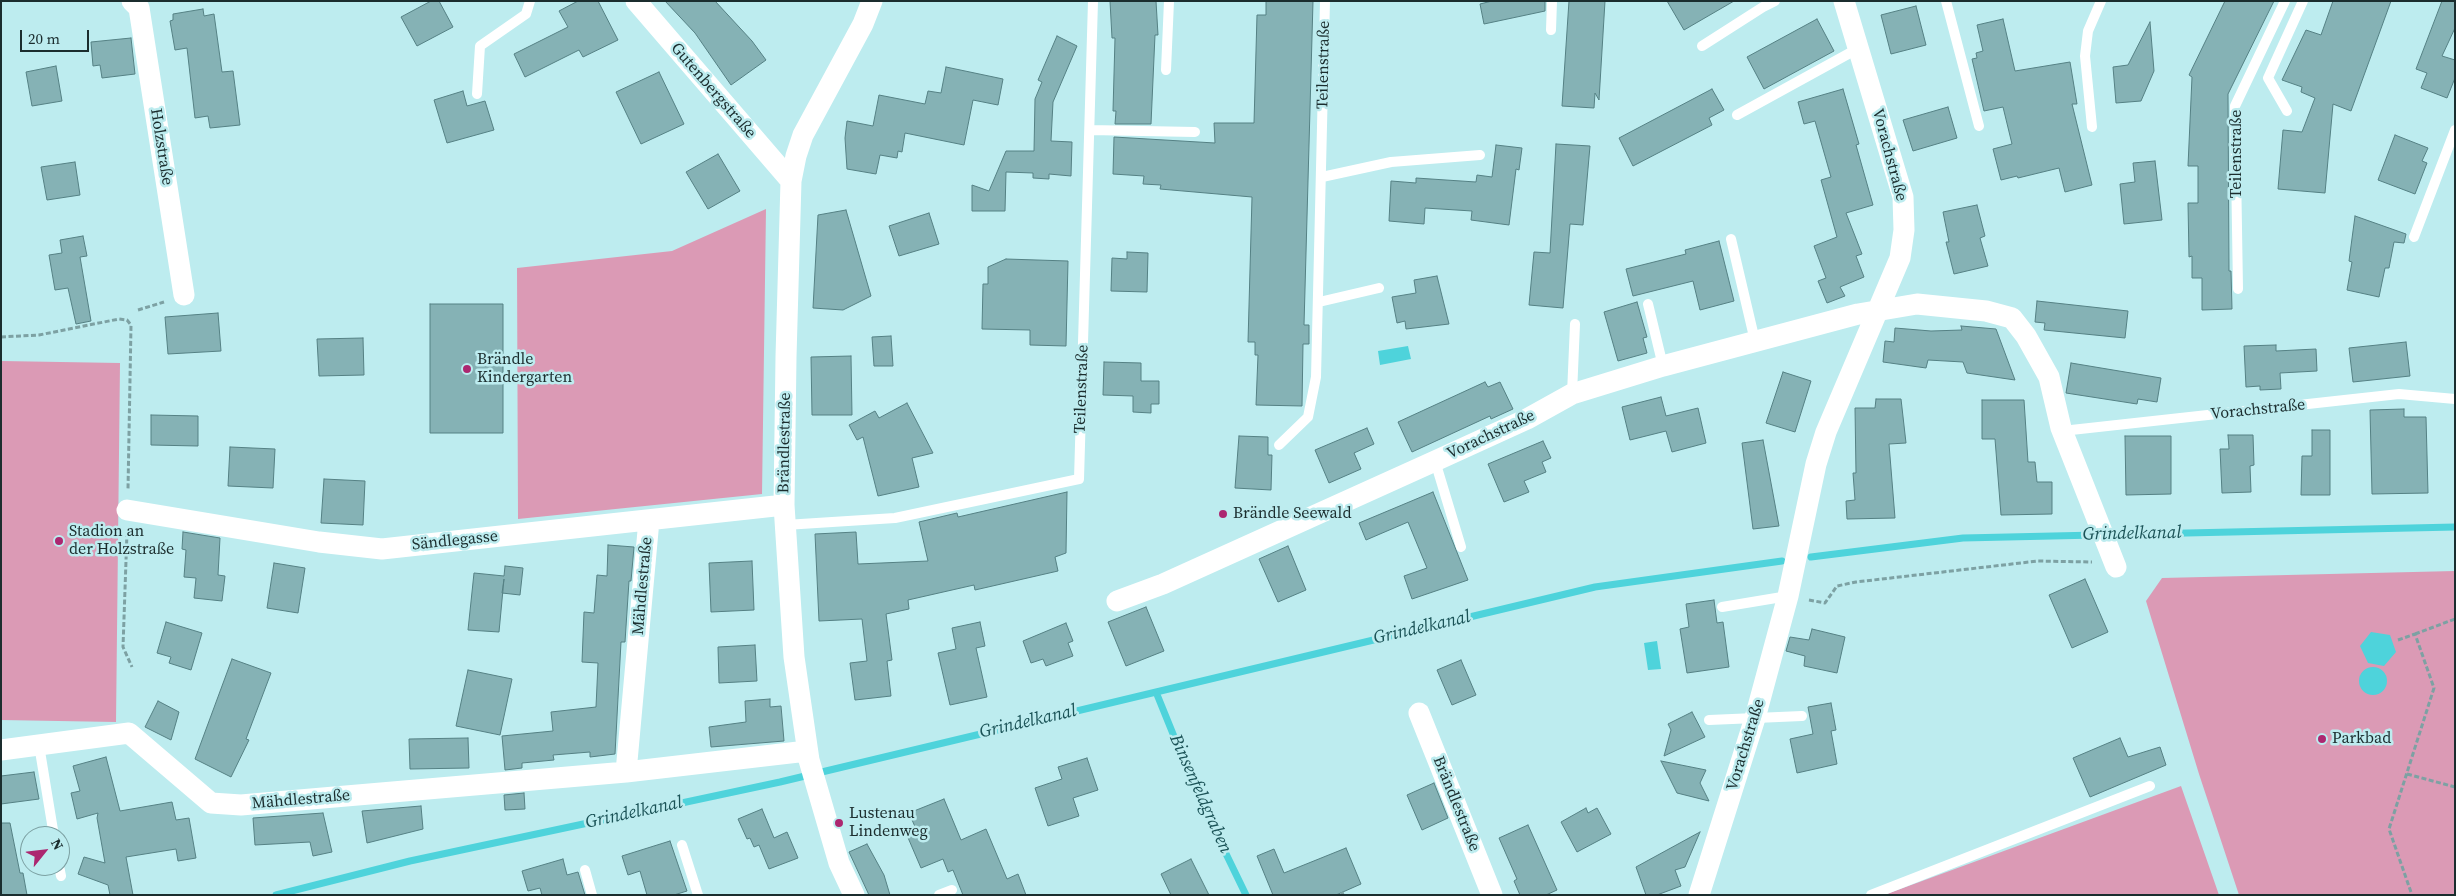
<!DOCTYPE html>
<html>
<head>
<meta charset="utf-8">
<style>
	body { margin:0 }
	#map { position:relative; width:2456px; height:896px; overflow:hidden; background:#bdecef; font-family:"Source Serif 4",serif }
	canvas { display:block }
	.frame { position:absolute; inset:0; border:2px solid #1b2d2e; pointer-events:none }
	.north { position:absolute; left:20px; top:826px; width:50px; height:50px; box-sizing:border-box; background:#bdecef; border:1px solid #7ca0a2; border-radius:50%; rotate:61deg; font-size:14px; font-weight:700; line-height:20px; text-align:center; color:#1b2d2e }
	.north::after { content:''; display:block; margin:auto; width:18px; height:22px; background:#ac2770; clip-path:polygon(50% 0,100% 100%,50% 72%,0 100%) }
	.scale { position:absolute; left:20px; top:30px; width:69px; height:22px; box-sizing:border-box; border:2px solid #1b2d2e; border-top:0; padding-left:6px; font-size:15px; line-height:18px; white-space:nowrap; color:#1b2d2e; -webkit-text-stroke:4px #bdecef; paint-order:stroke }
</style>
</head>
<body>
<div id="map">
<canvas width="2456" height="896"></canvas>
<div class="frame"></div>
<div class="north">N</div>
<div class="scale">20 m</div>
</div>
<script>
const c = document.querySelector('canvas').getContext('2d');
c.lineJoin = 'round';
function fill(path, color) { c.fillStyle = color; c.fill(path, 'evenodd'); }
const toPath = rows => new Path2D(rows.map(r => 'M' + r).join(''));
function strokePath(path, color, width, dash) { c.strokeStyle = color; c.lineWidth = width; c.lineCap = dash ? 'butt' : 'round'; c.setLineDash(dash || []); c.stroke(path); }
function label(font, color, halo, rows, align = 'center') {
  c.font = font + ' "Source Serif 4",serif'; c.lineWidth = 5; c.setLineDash([]); c.textBaseline = 'middle'; c.strokeStyle = halo; c.fillStyle = color; for (const [text, x, y, turn = 0] of rows) {
    c.save(); c.translate(x, y); c.rotate((+turn || 0) * Math.PI / 180); c.textAlign = isNaN(turn) ? turn : align; if (halo) c.strokeText(text, 0, 0); c.fillText(text, 0, 0); c.restore();
  }
}
fill(toPath([
	[766,209,762,494,518,519,517,268,672,251],
	[1,361,120,363,116,722,1,720],
	[2455,571,2455,895,2239,895,2199,774,2146,601,2162,578],
	[2181,786,2219,895,1884,895]
]), '#db9ab5');
fill(toPath([
	[1408,346,1411,359,1380,365,1378,351],
	[2371,632,2390,635,2396,652,2384,666,2368,663,2360,646],
	[1657,641,1661,669,1648,670,1644,643],
	'2359 681a14 14 0 1 1 28 0a14 14 0 1 1-28 0Z'
]), '#4ed3db');
strokePath(toPath([
	[1811,557,1963,538,2455,527],
	[1156,692,1199,798,1246,895],
	[276,895,410,861,780,782,1595,587,1782,561]
]), '#4ed3db', 7);
const building = toPath([
	[431,1,439,1,453,27,417,46,401,17,431,1],
	[578,1,598,1,618,40,583,57,579,50,525,77,514,54,568,27,559,11,578,1],
	[665,1,715,1,752,41,766,60,731,85,695,33,665,1],
	[1110,1,1156,1,1158,35,1155,35,1151,124,1115,124,1116,111,1113,111,1115,38,1112,38,1110,1],
	[1266,1,1313,1,1304,325,1309,325,1309,344,1303,344,1302,406,1256,405,1258,355,1255,355,1255,342,1248,342,1252,197,1160,189,1161,185,1143,184,1144,176,1113,174,1114,137,1215,143,1214,123,1254,123,1257,15,1266,15,1266,1],
	[1492,1,1545,1,1545,11,1484,24,1480,4,1492,1],
	[1569,1,1605,1,1599,100,1595,93,1594,108,1562,106,1569,1],
	[1667,1,1734,1,1684,30,1667,1],
	[2225,1,2274,1,2228,94,2229,271,2231,271,2232,309,2202,310,2202,278,2192,278,2192,256,2189,257,2188,203,2198,203,2198,166,2188,166,2192,77,2189,75,2225,1],
	[2333,1,2391,1,2351,111,2333,104,2325,193,2278,189,2283,130,2302,132,2315,98,2301,92,2302,87,2282,80,2306,30,2321,35,2333,1],
	[2442,1,2455,1,2455,28,2442,56,2455,60,2455,78,2447,98,2421,88,2427,73,2416,69,2442,1],
	[1916,6,1926,45,1891,54,1881,15,1916,6],
	[203,9,204,16,214,14,222,72,233,71,240,125,210,128,208,116,195,118,187,48,175,50,170,21,173,20,173,14,203,9],
	[1817,19,1834,51,1764,89,1747,57,1817,19],
	[2003,19,2015,71,2070,62,2077,104,2072,104,2092,185,2065,192,2059,168,2018,178,2017,176,2001,180,1993,149,2012,144,2003,107,1984,111,1972,59,1977,58,1976,53,1983,51,1977,25,2003,19],
	[2150,22,2154,71,2141,101,2116,103,2113,67,2128,65,2150,22],
	[1057,36,1077,46,1053,102,1051,141,1072,142,1071,176,1049,174,1049,179,1033,178,1033,173,1006,172,1005,211,972,211,972,185,989,191,1006,151,1034,151,1035,99,1042,82,1038,80,1057,36],
	[131,38,135,74,102,78,100,65,93,66,91,42,131,38],
	[56,66,62,101,32,106,26,72,56,66],
	[946,67,1003,79,998,105,973,100,964,145,905,133,902,152,898,151,897,158,880,155,876,174,847,169,845,138,847,121,873,126,879,95,925,104,928,91,941,93,946,67],
	[659,72,684,124,641,144,616,92,659,72],
	[1712,89,1724,110,1709,118,1712,125,1633,166,1619,138,1712,89],
	[1843,89,1859,144,1856,145,1873,205,1846,213,1862,254,1856,256,1864,277,1840,287,1845,296,1827,303,1818,281,1826,278,1814,246,1837,237,1821,180,1831,177,1815,121,1804,124,1798,102,1843,89],
	[463,91,467,106,485,101,494,130,447,143,434,100,463,91],
	[1948,107,1957,138,1913,151,1903,120,1948,107],
	[2395,135,2428,148,2422,161,2427,163,2415,194,2378,180,2395,135],
	[1556,144,1590,146,1583,225,1570,224,1563,308,1529,305,1534,252,1550,253,1556,144],
	[1496,145,1522,148,1519,170,1516,169,1509,225,1471,220,1472,211,1425,208,1424,224,1389,221,1391,181,1416,183,1416,178,1476,182,1477,175,1492,177,1496,145],
	[718,154,740,191,708,209,686,172,718,154],
	[2155,161,2162,220,2124,224,2120,184,2135,182,2133,163,2155,161],
	[75,162,80,195,47,200,41,167,75,162],
	[1977,205,1985,236,1980,238,1988,266,1954,274,1946,242,1949,242,1943,212,1977,205],
	[846,210,871,296,843,310,813,308,818,215,846,210],
	[929,213,939,244,899,256,889,226,929,213],
	[2355,216,2406,234,2404,243,2394,242,2389,268,2385,268,2379,297,2347,290,2352,262,2349,261,2355,216],
	[83,236,87,256,80,257,91,321,76,324,68,288,55,290,49,255,62,253,60,240,83,236],
	[1719,241,1734,301,1700,310,1693,281,1633,296,1626,269,1686,254,1685,250,1719,241],
	[1127,252,1148,253,1147,292,1111,291,1112,258,1127,259,1127,252],
	[1006,259,1068,261,1066,346,1030,345,1030,330,982,329,983,284,988,284,988,267,1006,259],
	[1437,276,1449,324,1406,329,1405,321,1397,323,1392,297,1416,293,1414,280,1437,276],
	[2037,301,2128,311,2125,338,2044,330,2045,323,2035,322,2037,301],
	[1637,302,1647,337,1643,338,1647,353,1618,361,1604,312,1637,302],
	[430,304,503,304,503,433,430,433,430,304],
	[218,313,221,351,168,354,165,317,218,313],
	[1961,326,1996,329,2015,380,1967,373,1963,362,1928,360,1926,368,1883,362,1885,341,1894,342,1895,328,1931,331,1962,330,1961,326],
	[891,336,893,366,874,366,872,337,891,336],
	[363,338,364,375,319,376,317,339,363,338],
	[2406,342,2410,376,2353,382,2349,348,2406,342],
	[2276,345,2276,351,2316,349,2317,371,2280,373,2281,389,2260,390,2260,386,2246,387,2244,346,2276,345],
	[851,356,852,415,812,415,811,357,851,356],
	[1104,362,1141,363,1141,381,1159,381,1159,404,1151,404,1151,413,1133,412,1133,396,1103,395,1104,362],
	[2071,363,2161,378,2157,402,2138,399,2137,404,2066,393,2071,363],
	[1783,372,1811,381,1795,432,1766,423,1783,372],
	[1485,382,1488,387,1500,382,1513,409,1491,419,1490,416,1412,452,1398,422,1485,382],
	[1661,397,1666,416,1698,408,1706,443,1672,452,1666,431,1630,440,1622,407,1661,397],
	[1876,399,1901,399,1906,443,1889,444,1895,518,1847,519,1846,501,1855,500,1853,473,1856,473,1855,408,1875,408,1876,399],
	[1982,400,2024,400,2028,462,2035,462,2037,482,2052,482,2052,514,2001,515,1995,439,1982,439,1982,400],
	[907,403,933,453,912,458,919,487,878,496,863,437,857,440,849,425,875,411,879,418,907,403],
	[2404,409,2404,417,2426,417,2428,493,2372,494,2370,410,2404,409],
	[151,415,198,416,198,446,151,445,151,415],
	[1367,428,1374,444,1354,453,1361,469,1329,483,1315,450,1367,428],
	[2312,430,2330,430,2330,495,2301,495,2302,456,2312,456,2312,430],
	[2228,435,2253,435,2254,465,2250,466,2251,492,2222,493,2220,449,2229,449,2228,435],
	[1239,436,1268,437,1268,455,1272,455,1271,490,1235,488,1239,436],
	[2125,436,2171,436,2171,494,2126,495,2125,436],
	[1763,440,1779,526,1753,529,1742,443,1763,440],
	[1543,441,1551,458,1542,462,1546,472,1524,481,1529,492,1504,502,1488,464,1543,441],
	[230,447,275,449,273,488,228,486,230,447],
	[324,479,365,481,363,525,321,523,324,479],
	[1067,492,1066,553,1055,557,1058,571,975,590,974,585,908,600,909,609,886,614,892,660,887,661,891,696,855,700,850,663,867,661,862,619,819,621,815,534,856,532,858,564,928,561,919,522,957,513,958,517,1067,492],
	[1433,492,1468,580,1412,599,1404,576,1427,568,1408,522,1366,540,1359,523,1433,492],
	[183,532,220,538,218,575,225,576,222,601,194,598,196,578,184,577,186,550,182,549,183,532],
	[608,545,634,547,631,581,629,581,625,642,621,642,615,754,590,757,590,752,553,755,554,760,522,763,522,768,505,770,502,736,553,731,551,712,596,707,598,663,582,662,584,612,594,613,597,575,607,576,608,545],
	[1288,546,1306,590,1278,602,1259,559,1288,546],
	[752,561,754,610,711,612,709,563,752,561],
	[274,563,305,568,298,613,267,608,274,563],
	[505,566,523,568,520,595,502,593,504,579,499,632,468,630,474,573,504,576,505,566],
	[2085,579,2108,632,2072,648,2049,595,2085,579],
	[1714,600,1717,623,1723,622,1729,667,1687,673,1680,629,1689,627,1686,604,1714,600],
	[1146,607,1164,651,1126,666,1108,622,1146,607],
	[166,622,202,633,191,670,169,663,171,657,157,653,166,622],
	[980,622,985,646,976,648,987,697,950,705,938,653,956,649,952,628,980,622],
	[1066,623,1073,641,1068,643,1073,656,1046,666,1043,659,1031,663,1023,641,1066,623],
	[1812,629,1845,637,1837,673,1804,666,1805,656,1786,651,1790,637,1809,640,1812,629],
	[755,645,757,681,719,683,718,647,755,645],
	[232,659,271,673,246,739,249,740,231,777,195,759,232,659],
	[1461,660,1476,695,1452,705,1437,670,1461,660],
	[468,670,512,679,500,735,456,726,468,670],
	[770,699,770,707,781,706,784,741,711,747,709,727,746,722,745,701,770,699],
	[158,701,179,712,171,740,145,727,158,701],
	[1831,703,1836,730,1831,731,1837,764,1797,773,1790,739,1813,734,1808,707,1831,703],
	[1692,712,1705,737,1664,756,1671,730,1668,724,1692,712],
	[468,738,469,768,410,769,409,739,468,738],
	[2120,738,2128,757,2160,747,2166,765,2090,797,2073,758,2120,738],
	[106,757,120,811,172,802,176,820,189,818,196,858,178,861,176,849,126,857,133,895,110,895,108,885,78,874,84,857,105,863,97,818,98,813,77,819,71,793,80,791,73,766,106,757],
	[1087,758,1098,790,1073,798,1079,816,1048,826,1035,788,1062,779,1058,767,1087,758],
	[1661,761,1706,770,1700,783,1709,801,1677,793,1661,761],
	[34,772,39,799,1,804,1,776,34,772],
	[1434,783,1448,818,1422,830,1407,795,1434,783],
	[524,793,525,809,505,810,504,795,524,793],
	[944,799,961,840,986,829,1007,879,1018,874,1026,895,963,895,953,870,948,872,943,859,921,868,906,833,916,829,909,813,944,799],
	[421,806,423,829,367,843,362,811,421,806],
	[1586,808,1588,813,1597,808,1611,834,1577,852,1561,822,1586,808],
	[762,809,774,838,787,832,798,858,769,869,759,845,754,847,750,838,747,839,738,819,762,809],
	[323,813,332,852,313,856,310,842,255,845,253,818,323,813],
	[1,823,10,823,20,873,23,873,27,895,1,895,1,823],
	[1528,825,1557,890,1546,895,1520,895,1514,881,1517,879,1499,838,1528,825],
	[1700,832,1685,867,1675,870,1681,886,1657,895,1646,895,1636,867,1700,832],
	[670,841,687,891,674,895,647,895,640,871,628,875,622,856,670,841],
	[867,844,884,875,890,895,869,895,849,852,867,844],
	[1346,848,1361,884,1336,895,1273,895,1257,856,1274,849,1284,873,1346,848],
	[563,859,567,875,578,872,585,895,542,895,540,888,528,891,522,871,563,859],
	[1191,859,1209,895,1171,895,1161,874,1191,859]
]);
fill(building, '#85b2b5');
strokePath(building, '#558184', 1);
strokePath(toPath([
	[138,310,164,302],
	[1,337,39,335,119,319,127,320,131,325,128,489],
	[127,532,123,647,132,667],
	[1809,600,1825,603,1837,586,1856,582,2038,561,2092,562],
	[2415,634,2455,619],
	[2398,640,2415,634,2434,688,2389,829,2412,895],
	[2407,774,2455,787],
	[1342,892,1343,895]
]), '#7da1a3', 3, [5, 2.5]);
strokePath(toPath([
	[1946,1,1979,126],
	[1551,30,1552,1],
	[1702,46,1763,7,1775,1],
	[1166,70,1169,1],
	[477,94,480,46,526,14,530,1],
	[2287,111,2268,78,2303,1],
	[1737,115,1859,48],
	[2092,127,2085,56,2088,31,2101,1],
	[1090,130,1195,132],
	[1322,177,1391,162,1480,155],
	[2414,237,2455,130],
	[1731,239,1755,341],
	[2238,289,2235,106,2285,1],
	[1319,302,1379,288],
	[1648,304,1663,366],
	[1572,394,1575,324],
	[2062,431,2399,394,2455,399],
	[1279,445,1308,417,1316,377,1325,1],
	[1435,461,1461,547],
	[785,525,895,518,1079,479,1093,1],
	[1722,607,1788,596],
	[1709,720,1802,716],
	[39,745,54,836],
	[682,845,698,895],
	[59,866,61,876],
	[585,870,592,895],
	[939,895,952,890],
	[1871,895,2150,786]
]), '#fff', 10);
strokePath(toPath([
	[132,1,139,8,184,295],
	[636,1,791,181],
	[127,510,319,542,382,549,784,505],
	[1117,601,1163,584,1435,461,1527,419,1572,394,1663,366,1858,314,1917,304,1986,311,2012,318,2026,336,2049,377,2061,428,2116,567],
	[1419,713,1492,895],
	[1,750,129,733,211,803,241,805,626,772,807,751],
	[626,772,649,520],
	[854,895,839,863,809,760,794,657,784,505,786,357,791,181,796,156,803,135,863,24,872,1],
	[1699,895,1755,718,1788,596,1816,464,1826,432,1900,258,1904,230,1903,197,1844,1]
]), '#fff', 21);
for (const [x, y, r, color] of [
	[467,369,5,"#ac2770"],
	[1223,514,5,"#ac2770"],
	[59,541,5,"#ac2770"],
	[2322,739,5,"#ac2770"],
	[839,823,5,"#ac2770"]
]) { const dot = new Path2D(); dot.arc(x, y, r, 0, 2 * Math.PI); c.fillStyle = color; c.fill(dot); strokePath(dot, '#bdecef', 2); }
label('16px', '#1b2d2e', '#bdecef', [
	["Teilenstraße",1324,65,-89],
	["Gutenbergstraße",713,91,49],
	["Holzstraße",161,147,81],
	["Teilenstraße",2237,154,-90],
	["Vorachstraße",1889,155,75],
	["Teilenstraße",1082,389,-88],
	["Vorachstraße",2258,410,-6],
	["Vorachstraße",1491,435,-25],
	["Brändlestraße",785,443,-89],
	["Sändlegasse",455,541,-6],
	["Mähdlestraße",643,586,-85],
	["Vorachstraße",1746,745,-73],
	["Mähdlestraße",301,800,-5],
	["Brändlestraße",1456,804,68]
]);
label('16px', '#1b2d2e', '#bdecef', [
	["Brändle",477,360],
	["Kindergarten",477,378],
	["Brändle Seewald",1233,514],
	["Stadion an",69,532],
	["der Holzstraße",69,550],
	["Parkbad",2332,739],
	["Lustenau",849,814],
	["Lindenweg",849,832]
], 'left');
label('italic 18px', '#1b5357', '#bdecef', [
	["Grindelkanal",2132,534,-1],
	["Grindelkanal",1422,628,-13],
	["Grindelkanal",1028,722,-13],
	["Binsenfeldgraben",1200,794,66],
	["Grindelkanal",634,813,-12]
]);
</script>
</body>
</html>
